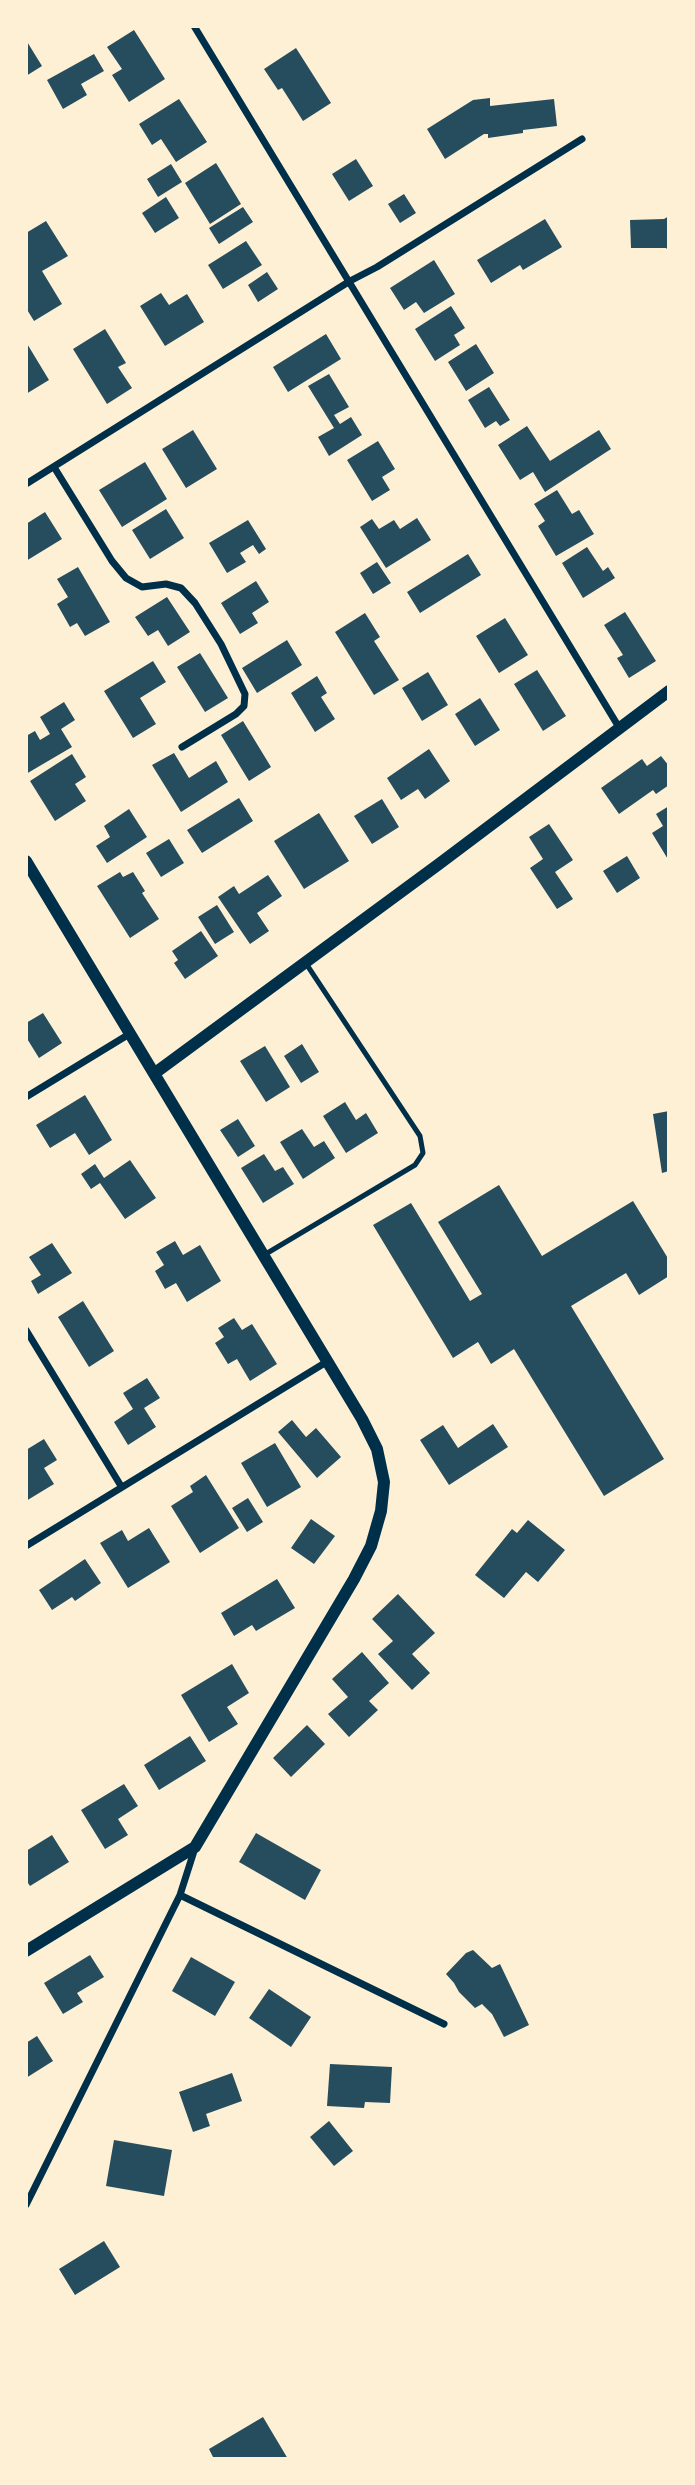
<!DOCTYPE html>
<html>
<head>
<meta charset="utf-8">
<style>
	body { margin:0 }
	#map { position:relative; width:695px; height:2485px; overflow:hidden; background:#fdf0d5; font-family:"Noto Sans",sans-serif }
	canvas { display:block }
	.frame { position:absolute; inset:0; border:28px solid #fdf0d5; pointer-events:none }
</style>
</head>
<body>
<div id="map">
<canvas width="695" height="2485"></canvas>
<div class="frame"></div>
</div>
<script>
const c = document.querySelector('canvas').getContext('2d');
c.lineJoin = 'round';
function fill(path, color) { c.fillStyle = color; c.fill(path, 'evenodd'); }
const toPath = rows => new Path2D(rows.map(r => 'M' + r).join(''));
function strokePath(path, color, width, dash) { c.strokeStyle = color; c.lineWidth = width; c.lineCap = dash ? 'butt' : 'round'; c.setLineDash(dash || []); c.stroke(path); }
fill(toPath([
	[134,30,165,79,129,102,112,75,122,69,107,47],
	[26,40,42,66,26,76],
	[296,48,331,103,303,121,282,88,278,90,264,69],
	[94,54,104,71,81,84,87,95,63,109,47,80],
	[490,98,490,106,554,99,557,126,523,130,523,133,488,138,488,134,484,134,445,159,427,129,473,100],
	[179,99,207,142,176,162,161,139,152,145,139,124],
	[356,159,373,186,349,201,332,174],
	[216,163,241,204,210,224,185,183],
	[171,164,182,182,158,197,147,179],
	[404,194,416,213,400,223,388,204],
	[166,197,179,218,155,233,142,213],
	[243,207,253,222,219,244,209,228],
	[669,216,669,251,666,248,631,248,630,220,664,219],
	[545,219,562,247,523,270,520,265,491,283,477,260],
	[46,221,68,256,42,271,62,304,34,321,26,308,26,233],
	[246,241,262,265,223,289,208,265],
	[434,260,455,294,424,313,416,302,404,310,390,288],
	[267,272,278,289,258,302,248,285],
	[161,293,169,305,187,294,204,322,165,346,140,306],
	[451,306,465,328,454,335,460,345,435,361,415,329],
	[105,329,126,363,118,367,132,388,107,404,73,349],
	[326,334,341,359,288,392,273,367],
	[26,342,49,380,26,394],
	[476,344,494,373,466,391,448,362],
	[329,374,349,407,334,415,340,424,351,417,362,435,329,456,318,437,334,428,308,386],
	[489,387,510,420,500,426,496,421,485,428,468,400],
	[527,426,550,461,599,430,611,449,545,492,533,472,520,480,498,445],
	[193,430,217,469,186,488,162,449],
	[378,441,395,469,382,477,390,490,372,501,347,460],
	[145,462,167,499,122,527,99,490],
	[557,490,572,514,579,510,594,534,556,556,538,526,545,521,534,504],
	[166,509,184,538,150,559,132,530],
	[45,512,62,539,26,561,26,524],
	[417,518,431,540,386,568,360,527,372,519,379,529,394,520,400,529],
	[248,520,266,549,259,554,253,545,240,553,246,562,227,573,209,543],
	[587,547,603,571,608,567,615,578,583,598,562,563],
	[468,554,481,575,420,613,407,592],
	[377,562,391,583,373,594,360,573],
	[78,567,110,622,85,636,77,623,70,627,57,604,68,597,57,579],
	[256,581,269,602,252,613,258,623,240,634,221,603],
	[167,597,190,632,168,646,158,630,148,636,135,617],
	[625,612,656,661,629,678,617,658,623,655,604,625],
	[365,613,380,637,374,641,399,680,374,695,335,632],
	[505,618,528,655,499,673,476,636],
	[287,640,302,665,257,693,242,668],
	[200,653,228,698,205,712,177,667],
	[153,661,166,682,140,698,156,724,133,738,104,691],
	[537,670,566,716,543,731,514,684],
	[428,672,448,705,422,721,402,688],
	[317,676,327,693,321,697,335,719,315,732,291,693],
	[480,698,500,730,475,746,455,714],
	[64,702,75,720,61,729,72,747,26,774,26,736,35,731,40,740,50,734,40,717],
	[243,721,271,767,249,781,221,735],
	[429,749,450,781,425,799,418,789,401,800,387,778],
	[174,753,189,778,216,761,228,782,181,812,152,765],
	[72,754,86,777,75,784,86,801,55,821,30,781],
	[661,756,669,766,669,785,656,794,653,790,619,814,601,788,642,759,647,766],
	[239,798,253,821,202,853,187,830],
	[382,799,399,827,372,844,354,816],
	[669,806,669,861,652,833,663,826,656,814],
	[129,809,147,837,107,863,96,846,110,837,104,826],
	[319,813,349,861,304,889,274,841],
	[549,824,573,860,555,872,573,899,557,909,530,868,543,859,529,837],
	[169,839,184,863,161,877,146,853],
	[627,856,640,878,617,893,603,871],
	[120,872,123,877,133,872,145,891,142,893,159,919,130,938,97,886],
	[268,875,282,896,257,913,269,931,250,944,218,897,234,886,239,894],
	[217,905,234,932,215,944,198,917],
	[201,931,218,956,185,979,174,963,178,960,172,951],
	[43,1013,62,1043,39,1058,26,1037,26,1023],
	[302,1044,319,1072,301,1083,284,1056],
	[265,1046,290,1087,266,1102,240,1061],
	[85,1095,112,1140,89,1155,75,1133,50,1148,36,1125],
	[345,1102,356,1120,366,1113,378,1133,346,1153,323,1116],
	[669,1111,669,1171,662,1173,653,1114],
	[238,1119,255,1146,238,1157,220,1130],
	[302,1129,314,1147,324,1141,335,1158,303,1179,280,1142],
	[264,1154,275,1171,283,1167,294,1184,263,1203,241,1168],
	[130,1160,156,1198,125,1219,100,1183,91,1189,81,1174,95,1164,104,1178],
	[499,1185,542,1256,633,1201,669,1260,669,1276,639,1295,626,1273,571,1306,664,1459,604,1496,514,1349,491,1364,478,1342,453,1358,373,1225,411,1203,470,1301,482,1294,438,1222],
	[175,1241,183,1255,200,1245,221,1281,187,1302,176,1283,165,1289,155,1271,164,1265,156,1252],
	[52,1243,72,1273,38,1294,31,1281,41,1275,29,1257],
	[83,1301,114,1351,89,1367,58,1317],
	[234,1318,242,1330,252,1324,277,1364,250,1381,237,1359,228,1364,215,1343,224,1337,218,1328],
	[147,1378,160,1398,144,1408,156,1427,128,1445,114,1422,133,1409,123,1393],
	[292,1420,306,1437,316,1428,341,1457,317,1478,278,1432],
	[493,1424,508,1447,449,1485,420,1440,443,1425,458,1448],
	[44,1439,57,1460,44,1468,54,1484,26,1501,26,1450],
	[275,1443,301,1487,267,1507,241,1463],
	[206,1475,239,1528,200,1553,171,1506,193,1492,190,1486],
	[248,1498,263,1522,247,1532,232,1508],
	[311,1519,335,1536,314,1564,291,1548],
	[528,1520,565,1550,538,1582,526,1572,504,1598,475,1575,512,1529,517,1533],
	[149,1528,170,1562,128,1588,100,1543,122,1530,128,1541],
	[85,1559,101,1583,75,1601,72,1597,52,1610,39,1590],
	[277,1579,295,1608,256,1631,252,1625,234,1636,221,1613],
	[398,1594,435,1633,412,1654,430,1673,412,1690,378,1654,393,1641,372,1619],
	[362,1652,389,1683,369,1701,378,1710,349,1737,328,1714,348,1697,332,1679],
	[232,1664,249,1693,227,1707,238,1724,209,1742,181,1695],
	[307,1725,325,1744,291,1777,273,1758],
	[190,1736,206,1761,159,1790,144,1765],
	[124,1784,138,1806,118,1819,128,1835,105,1849,81,1810],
	[256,1833,321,1870,305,1900,239,1862],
	[52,1835,69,1862,30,1886,26,1880,26,1851],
	[473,1950,492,1968,500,1964,529,2025,504,2037,492,2014,482,2004,475,2008,459,1992,454,1983,446,1974,466,1953],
	[90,1955,104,1977,77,1993,83,2002,63,2014,44,1983],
	[191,1957,235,1982,215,2016,172,1991],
	[269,1989,311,2017,291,2047,249,2018],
	[37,2036,53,2061,26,2078,26,2043],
	[330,2064,392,2067,390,2103,365,2102,364,2108,327,2106],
	[232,2073,242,2101,206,2114,210,2126,193,2132,179,2092],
	[329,2121,353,2151,334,2166,310,2137],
	[114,2140,172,2150,164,2196,106,2186],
	[104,2241,120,2267,75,2295,59,2269],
	[263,2417,288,2459,214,2459,209,2449]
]), '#264d5e');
strokePath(toPath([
	[264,1255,415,1165,423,1153,420,1136,305,962]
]), '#003049', 5);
strokePath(toPath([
	[194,26,620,729],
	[54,467,112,561,126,578,142,587,166,584,181,588,195,603,221,644,245,694,244,706,236,714,182,747],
	[26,484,350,281,377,267,582,139],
	[26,1097,131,1033],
	[26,1330,121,1486],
	[26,1546,328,1361],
	[180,1895,444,2024],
	[26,2205,180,1895,195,1848]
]), '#003049', 7);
strokePath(toPath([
	[26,861,362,1419,377,1449,384,1482,381,1511,371,1546,354,1579,195,1847,26,1951],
	[155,1073,439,864,669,691]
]), '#003049', 12);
</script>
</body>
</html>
